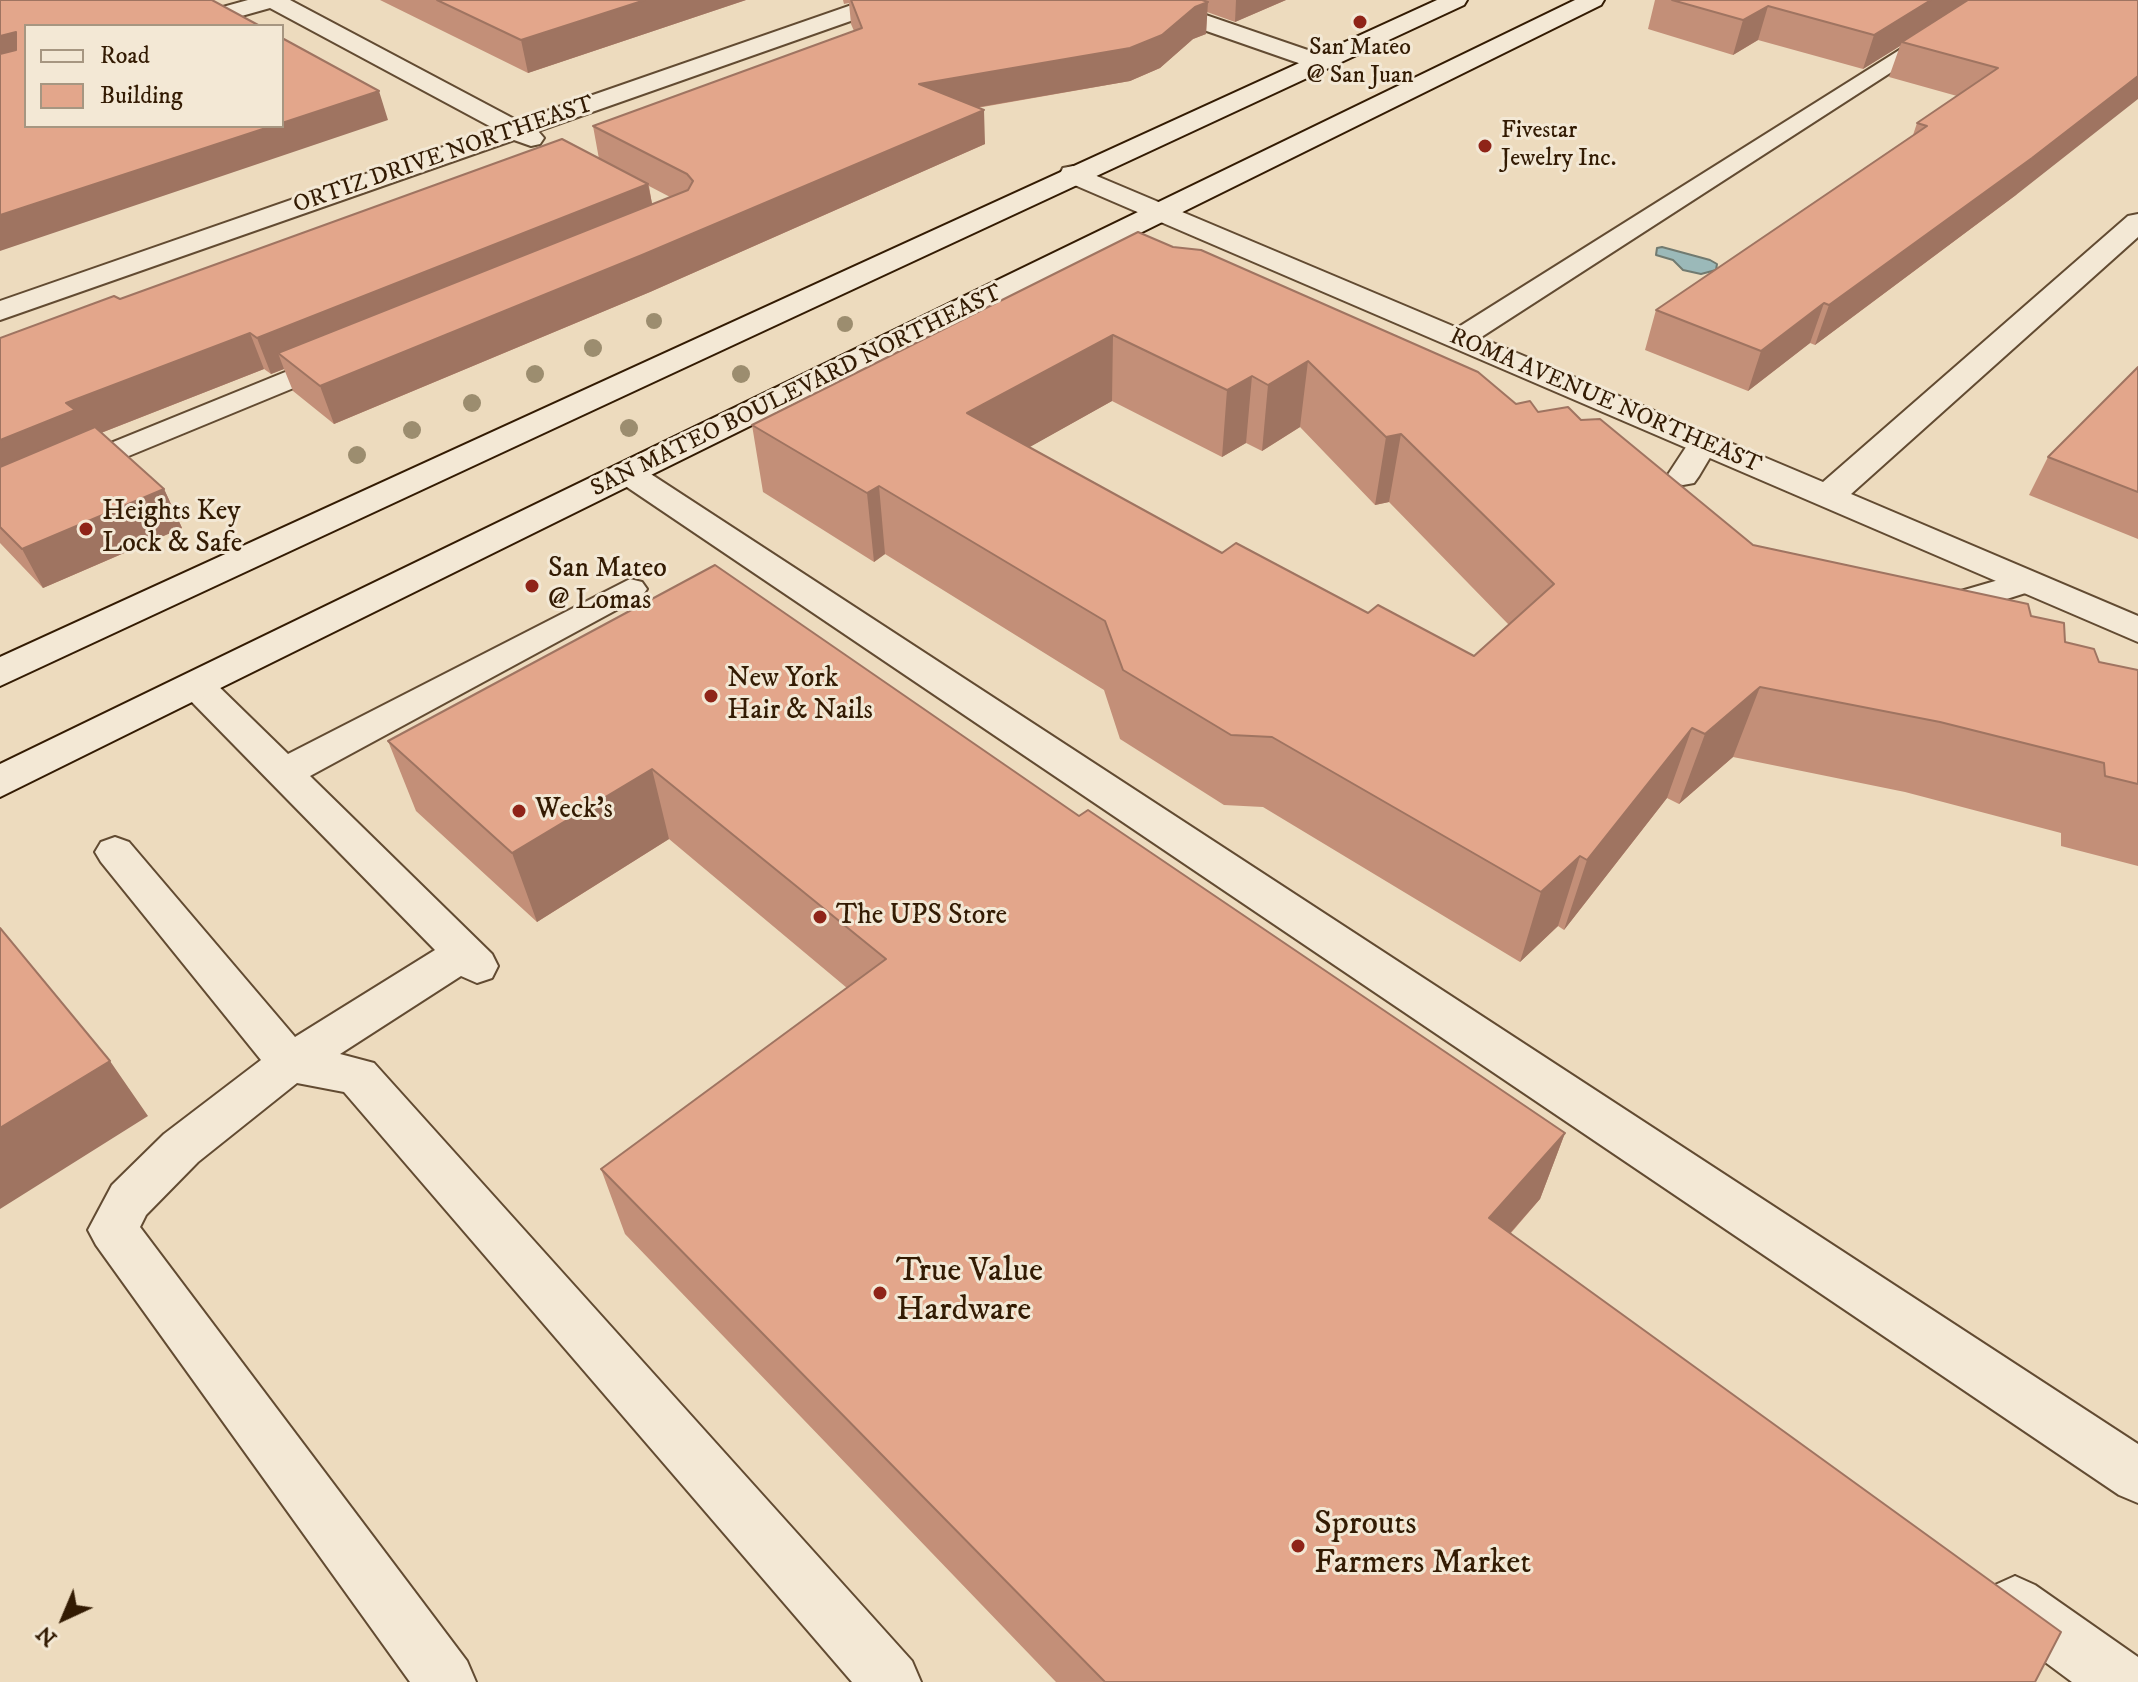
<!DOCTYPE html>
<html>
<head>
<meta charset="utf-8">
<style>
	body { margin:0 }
	#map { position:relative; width:2138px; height:1682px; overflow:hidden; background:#eddbbe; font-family:"IM FELL DW Pica",serif }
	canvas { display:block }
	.legend { position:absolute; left:24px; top:24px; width:260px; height:104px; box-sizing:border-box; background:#f3e8d5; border:2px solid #a69681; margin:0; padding:10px 14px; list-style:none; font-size:24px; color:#331b03 }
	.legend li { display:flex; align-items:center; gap:16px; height:40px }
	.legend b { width:40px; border:2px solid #a69681 }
	.north { position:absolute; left:24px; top:1578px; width:80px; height:80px; -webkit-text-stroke:6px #f3e8d5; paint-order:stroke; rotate:224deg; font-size:22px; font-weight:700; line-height:32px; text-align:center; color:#331b03 }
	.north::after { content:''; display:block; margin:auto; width:28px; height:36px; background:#331b03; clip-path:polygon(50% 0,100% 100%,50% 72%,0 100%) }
</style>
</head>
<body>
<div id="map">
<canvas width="2138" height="1682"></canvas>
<ul class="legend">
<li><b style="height:10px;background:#f3e8d5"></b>Road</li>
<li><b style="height:22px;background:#e3a68b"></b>Building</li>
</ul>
<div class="north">N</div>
</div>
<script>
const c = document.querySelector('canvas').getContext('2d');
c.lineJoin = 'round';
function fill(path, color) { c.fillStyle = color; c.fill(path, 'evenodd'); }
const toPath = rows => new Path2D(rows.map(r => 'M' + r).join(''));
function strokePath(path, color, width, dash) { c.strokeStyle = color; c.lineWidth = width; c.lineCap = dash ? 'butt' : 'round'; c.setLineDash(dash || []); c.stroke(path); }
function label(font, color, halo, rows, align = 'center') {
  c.font = font + ' "IM FELL DW Pica",serif'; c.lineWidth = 6; c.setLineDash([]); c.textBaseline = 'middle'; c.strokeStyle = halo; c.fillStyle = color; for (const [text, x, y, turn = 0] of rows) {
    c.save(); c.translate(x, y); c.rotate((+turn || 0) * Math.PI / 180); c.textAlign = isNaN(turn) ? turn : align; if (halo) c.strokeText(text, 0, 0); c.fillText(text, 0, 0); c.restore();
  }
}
const water = toPath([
	[1662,247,1710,260,1717,264,1716,270,1701,274,1683,270,1673,260,1656,255,1657,248,1662,247]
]);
fill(water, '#9bb9b9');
strokePath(water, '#717a70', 2);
const service = toPath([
	[1979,0,2003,0,1469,345,1449,345,1445,339,1449,333,1979,0],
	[337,351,347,354,351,360,347,366,0,509,0,488,337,351],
	[1703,435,1714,437,1718,444,1699,476,1694,483,1683,485,1672,483,1667,476,1688,444,1692,437,1703,435],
	[629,465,640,467,2138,1444,2138,1503,2119,1495,618,481,613,474,618,467,629,465],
	[2026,572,2038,575,2043,582,2038,589,1966,612,1954,609,1949,601,1954,593,2026,572],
	[630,579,642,582,647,589,642,596,310,776,492,954,498,966,492,978,477,983,461,976,340,1054,374,1063,912,1661,921,1682,852,1682,344,1092,297,1083,198,1162,146,1215,140,1227,467,1661,476,1682,410,1682,96,1245,88,1230,112,1185,164,1134,261,1060,101,862,95,852,101,842,115,837,129,842,295,1037,435,950,184,694,179,686,184,678,197,674,210,678,288,754,630,579],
	[2015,1576,2035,1585,2138,1657,2138,1682,2072,1682,1995,1625,1986,1605,1995,1585,2015,1576]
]);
const minor = toPath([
	[248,0,290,0,518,121,866,0,899,0,896,5,538,131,544,138,540,144,531,146,514,140,0,320,0,301,495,129,270,8,206,26,168,26,172,21,248,0],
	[1129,0,1162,0,1328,57,1331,62,1319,69,1310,67,1132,5,1129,0],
	[1073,166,1823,482,2128,216,2138,214,2138,237,1851,494,2138,616,2138,642,1063,180,1060,174,1063,168,1073,166]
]);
const secondary = toPath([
	[1437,0,1467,0,1464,5,0,686,0,657,1437,0],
	[1575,0,1604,0,1601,5,0,797,0,764,1575,0]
]);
strokePath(service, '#624b32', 4);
strokePath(minor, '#624b32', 4);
strokePath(secondary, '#331b03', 4);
fill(service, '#f3e8d5');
fill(minor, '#f3e8d5');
fill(secondary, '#f3e8d5');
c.fillStyle = '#9c8d6f';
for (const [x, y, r] of [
	[654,321,8],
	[845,324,8],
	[593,348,9],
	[535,374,9],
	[741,374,9],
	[472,403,9],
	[629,428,9],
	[412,430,9],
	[357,455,9]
]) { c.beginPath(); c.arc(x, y, r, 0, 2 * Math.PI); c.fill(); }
fill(toPath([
	[380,0,746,0,528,73],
	[843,0,1286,0,1235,22,1207,12,1206,34,1193,39,1160,68,1130,81,977,108,985,144,650,292,334,424,293,391,284,369,271,374,264,369,101,433,164,489,182,528,43,588,0,543,0,338,120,299,599,159,593,126,854,31,851,24,849,3,844,4],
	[649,186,670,197,652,204],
	[1655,0,2138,0,2016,195,1815,345,1810,343,1748,391,1645,350,1656,310,1913,135,1917,123,1957,96,1889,77,1900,46,1863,69,1758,40,1733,55,1648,29],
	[1138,232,1516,404,1538,412,1581,420,1753,545,2031,616,2065,642,2099,662,2138,670,2138,866,2061,846,2061,833,1905,792,1733,757,1679,804,1667,798,1564,930,1558,926,1520,962,1263,807,1224,805,1120,739,1104,690,885,554,874,562,763,492,752,425],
	[1112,401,1222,457,1246,443,1262,451,1300,427,1375,505,1389,502,1509,625,1474,656,1222,553,1029,447],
	[2138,367,2138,539,2029,495,2048,457],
	[388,741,1079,816,1565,1133,1540,1199,1511,1233,2035,1682,1056,1682,625,1234,601,1169,847,988,669,839,537,922,416,811]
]), '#c38f78');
fill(toPath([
	[645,0,746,0,528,73,521,40],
	[1236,0,1286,0,1235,22],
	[1931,0,1973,0,1902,42,1900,46,1863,69,1874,35],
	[1208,2,1206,34,1193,39,1160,68,1130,81,921,117,919,84,1195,7],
	[1768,6,1758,40,1733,55,1743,20],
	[16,32,26,55,0,68,0,36],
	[2138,76,2138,99,2016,195,1815,345,1829,305],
	[379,91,388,120,0,251,0,215,272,126,282,126,282,123],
	[984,110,985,144,650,292,334,424,320,386],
	[648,184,655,218,278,353,284,369,271,374,257,338],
	[1824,303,1810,343,1748,391,1761,351],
	[250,333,264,369,88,438,0,485,0,440,66,403],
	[1113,335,1112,401,971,480,967,413],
	[1308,361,1300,427,1262,451,1268,385],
	[1252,376,1246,443,1222,457,1227,390],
	[1401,434,1389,502,1375,505,1386,437],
	[879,486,885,554,874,562,867,493],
	[164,489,182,528,43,588,22,549],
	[1760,687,1733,757,1679,804,1705,734],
	[1692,728,1667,798,1564,930,1587,860],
	[652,769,669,839,537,922,512,853],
	[1580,856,1558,926,1520,962,1541,892],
	[110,1061,148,1116,0,1209,0,1128],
	[1565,1133,1540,1199,1467,1282,1489,1218]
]), '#9f7461');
const building = toPath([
	[0,0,212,0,260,26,26,26,26,126,272,126,0,215,0,54,16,50,16,32,0,36,0,0],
	[437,0,645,0,521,40,437,0],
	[851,0,1202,0,1208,2,1195,7,1162,35,1130,48,919,84,984,110,642,255,320,386,278,353,688,190,693,181,687,174,593,126,862,28,851,0],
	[1672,0,1931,0,1874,35,1768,6,1743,20,1672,0],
	[1968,0,2138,0,2138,76,2032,158,1829,305,1824,303,1761,351,1656,310,1927,126,1917,123,1998,68,1902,42,1968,0],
	[282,38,379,91,282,123,282,38],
	[562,139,648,184,257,338,250,333,66,403,75,410,0,440,0,338,114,296,120,299,562,139],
	[1138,232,1173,247,1201,250,1478,372,1516,404,1530,401,1538,412,1568,407,1581,420,1600,419,1753,545,2028,604,2031,616,2064,623,2065,642,2094,649,2099,662,2138,670,2138,784,2105,776,2104,763,1940,722,1760,687,1705,734,1692,728,1587,860,1580,856,1541,892,1272,737,1231,735,1123,670,1105,621,879,486,867,493,752,425,1138,232],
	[1113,335,1227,390,1252,376,1268,385,1308,361,1386,437,1401,434,1554,584,1474,656,1378,605,1368,613,1236,543,1222,553,967,413,1113,335],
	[2138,367,2138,492,2048,457,2138,367],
	[95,427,164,489,22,549,0,527,0,467,95,427],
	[715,565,1079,816,1088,810,1565,1133,1489,1218,2061,1632,2035,1682,1105,1682,601,1169,886,959,652,769,512,853,388,741,715,565],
	[0,928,110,1061,0,1128,0,928]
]);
fill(building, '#e3a68b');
strokePath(building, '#9f7461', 2);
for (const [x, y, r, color] of [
	[1360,22,8,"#8f2418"],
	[1485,146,8,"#8f2418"],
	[86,529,8,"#8f2418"],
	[532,586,8,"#8f2418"],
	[711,696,8,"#8f2418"],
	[519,811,8,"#8f2418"],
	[820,917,8,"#8f2418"],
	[880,1293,8,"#8f2418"],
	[1298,1546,8,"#8f2418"]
]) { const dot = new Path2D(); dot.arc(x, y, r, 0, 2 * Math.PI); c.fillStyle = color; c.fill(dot); strokePath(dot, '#f3e8d5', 3); }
label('24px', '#331b03', '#f3e8d5', [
	["San Mateo",1360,49],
	["@ San Juan",1360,77],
	["Fivestar",1501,132,"left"],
	["Jewelry Inc.",1501,160,"left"]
]);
label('24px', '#331b03', '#f3e8d5', [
	["ORTIZ DRIVE NORTHEAST",444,156,-19],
	["SAN MATEO BOULEVARD NORTHEAST",797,392,-26],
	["ROMA AVENUE NORTHEAST",1605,402,23]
]);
label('28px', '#331b03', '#f3e8d5', [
	["Heights Key",102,513],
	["Lock & Safe",102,545],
	["San Mateo",548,570],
	["@ Lomas",548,602],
	["New York",727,680],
	["Hair & Nails",727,712],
	["Weck's",535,811],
	["The UPS Store",836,917]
], 'left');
label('34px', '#331b03', '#f3e8d5', [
	["True Value",896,1273],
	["Hardware",896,1312],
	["Sprouts",1314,1526],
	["Farmers Market",1314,1565]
], 'left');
</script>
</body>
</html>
